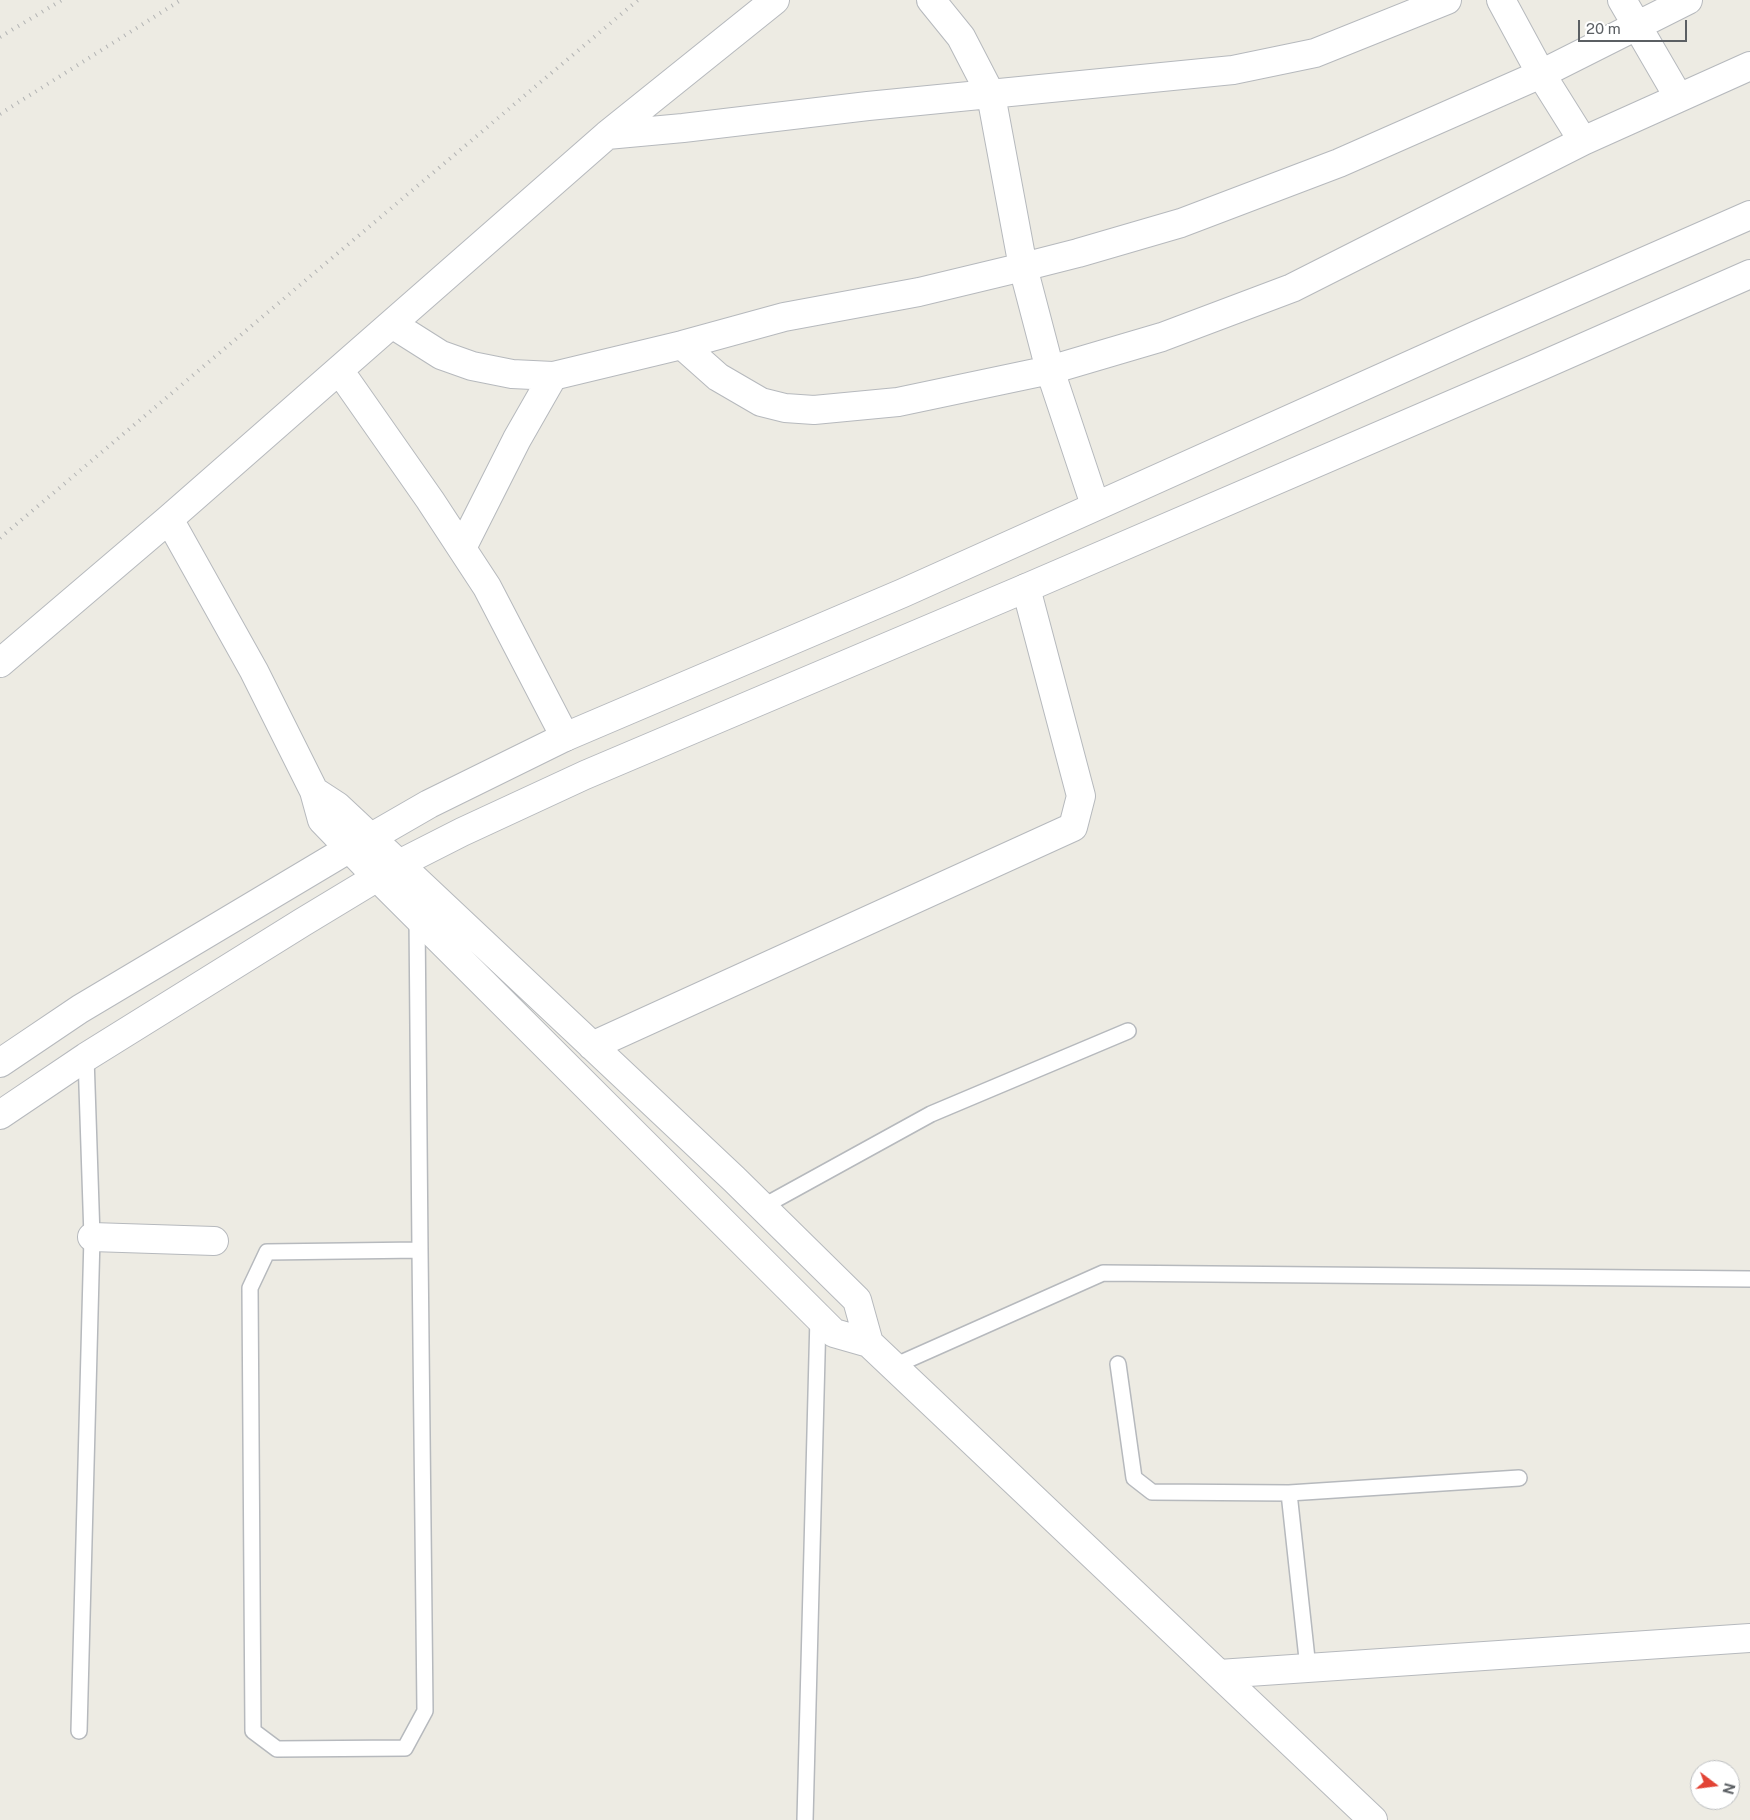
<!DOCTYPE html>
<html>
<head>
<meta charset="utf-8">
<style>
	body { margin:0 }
	#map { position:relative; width:1750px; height:1820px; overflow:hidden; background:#edebe3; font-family:"Public Sans",sans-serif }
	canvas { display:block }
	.north { position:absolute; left:1690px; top:1760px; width:50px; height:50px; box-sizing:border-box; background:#fff; border:1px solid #bdbfc1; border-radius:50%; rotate:105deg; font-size:14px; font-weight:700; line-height:20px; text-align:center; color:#5b5f63 }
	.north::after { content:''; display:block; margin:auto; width:18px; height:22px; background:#e24335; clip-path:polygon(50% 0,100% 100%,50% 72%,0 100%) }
	.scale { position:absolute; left:1578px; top:20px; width:109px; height:22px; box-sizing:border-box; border:2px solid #5b5f63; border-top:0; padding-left:6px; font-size:15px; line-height:18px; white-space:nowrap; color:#5b5f63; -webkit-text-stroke:4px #fff; paint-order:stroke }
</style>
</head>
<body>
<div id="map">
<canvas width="1750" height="1820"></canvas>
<div class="north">N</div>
<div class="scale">20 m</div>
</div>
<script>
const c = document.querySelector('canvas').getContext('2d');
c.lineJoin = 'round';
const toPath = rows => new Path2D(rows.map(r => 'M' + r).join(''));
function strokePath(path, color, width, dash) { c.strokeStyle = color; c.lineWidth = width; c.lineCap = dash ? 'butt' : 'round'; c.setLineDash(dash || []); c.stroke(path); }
const service = toPath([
	[417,917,420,1250,425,1711,405,1748,277,1749,253,1731,250,1288,267,1252,420,1250],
	[762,1207,931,1114,1128,1031],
	[1118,1364,1134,1478,1152,1492,1289,1493],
	[894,1366,1103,1273,1750,1279],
	[1308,1668,1289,1493,1519,1478],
	[79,1731,92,1237,86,1057],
	[805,1820,818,1317]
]);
const minor = toPath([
	[931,0,961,37,991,95,1023,267,1050,370,1095,505],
	[1501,0,1541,74,1583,141],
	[1622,0,1679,98],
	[607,135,683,128,868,106,1233,70,1315,53,1447,0],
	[392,324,441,355,472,366,512,374,553,376,682,345,784,317,919,292,1023,267,1078,253,1181,223,1339,163,1541,74,1688,0],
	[682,345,718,377,761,402,785,408,814,410,898,402,1050,370,1162,337,1292,288,1583,141,1750,66],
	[339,370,430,500,487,587,565,737],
	[169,519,254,671,314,791,322,820,378,878,834,1333,869,1343,1373,1820],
	[462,548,517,439,553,376],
	[0,663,169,519,607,135,775,0],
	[314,791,337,806,399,864,734,1179,857,1300,869,1343],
	[592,1046,1073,827,1081,796,1026,588],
	[92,1237,214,1241],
	[1219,1674,1750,1638]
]);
const tertiary = toPath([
	[0,1063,80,1009,350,848,370,838,429,804,565,737,903,593,1477,335,1750,215],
	[0,1115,86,1057,303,922,399,864,462,832,585,775,1026,588,1541,366,1750,274]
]);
strokePath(service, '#b6b9bd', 18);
strokePath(minor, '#b6b9bd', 30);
strokePath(tertiary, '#b6b9bd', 30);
strokePath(service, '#fff', 15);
strokePath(minor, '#fff', 28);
strokePath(tertiary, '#fff', 28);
strokePath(toPath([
	[0,37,62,0],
	[0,114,181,0],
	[0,538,638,0]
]), '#b2b3b3', 4, [1, 6]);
</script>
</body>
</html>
